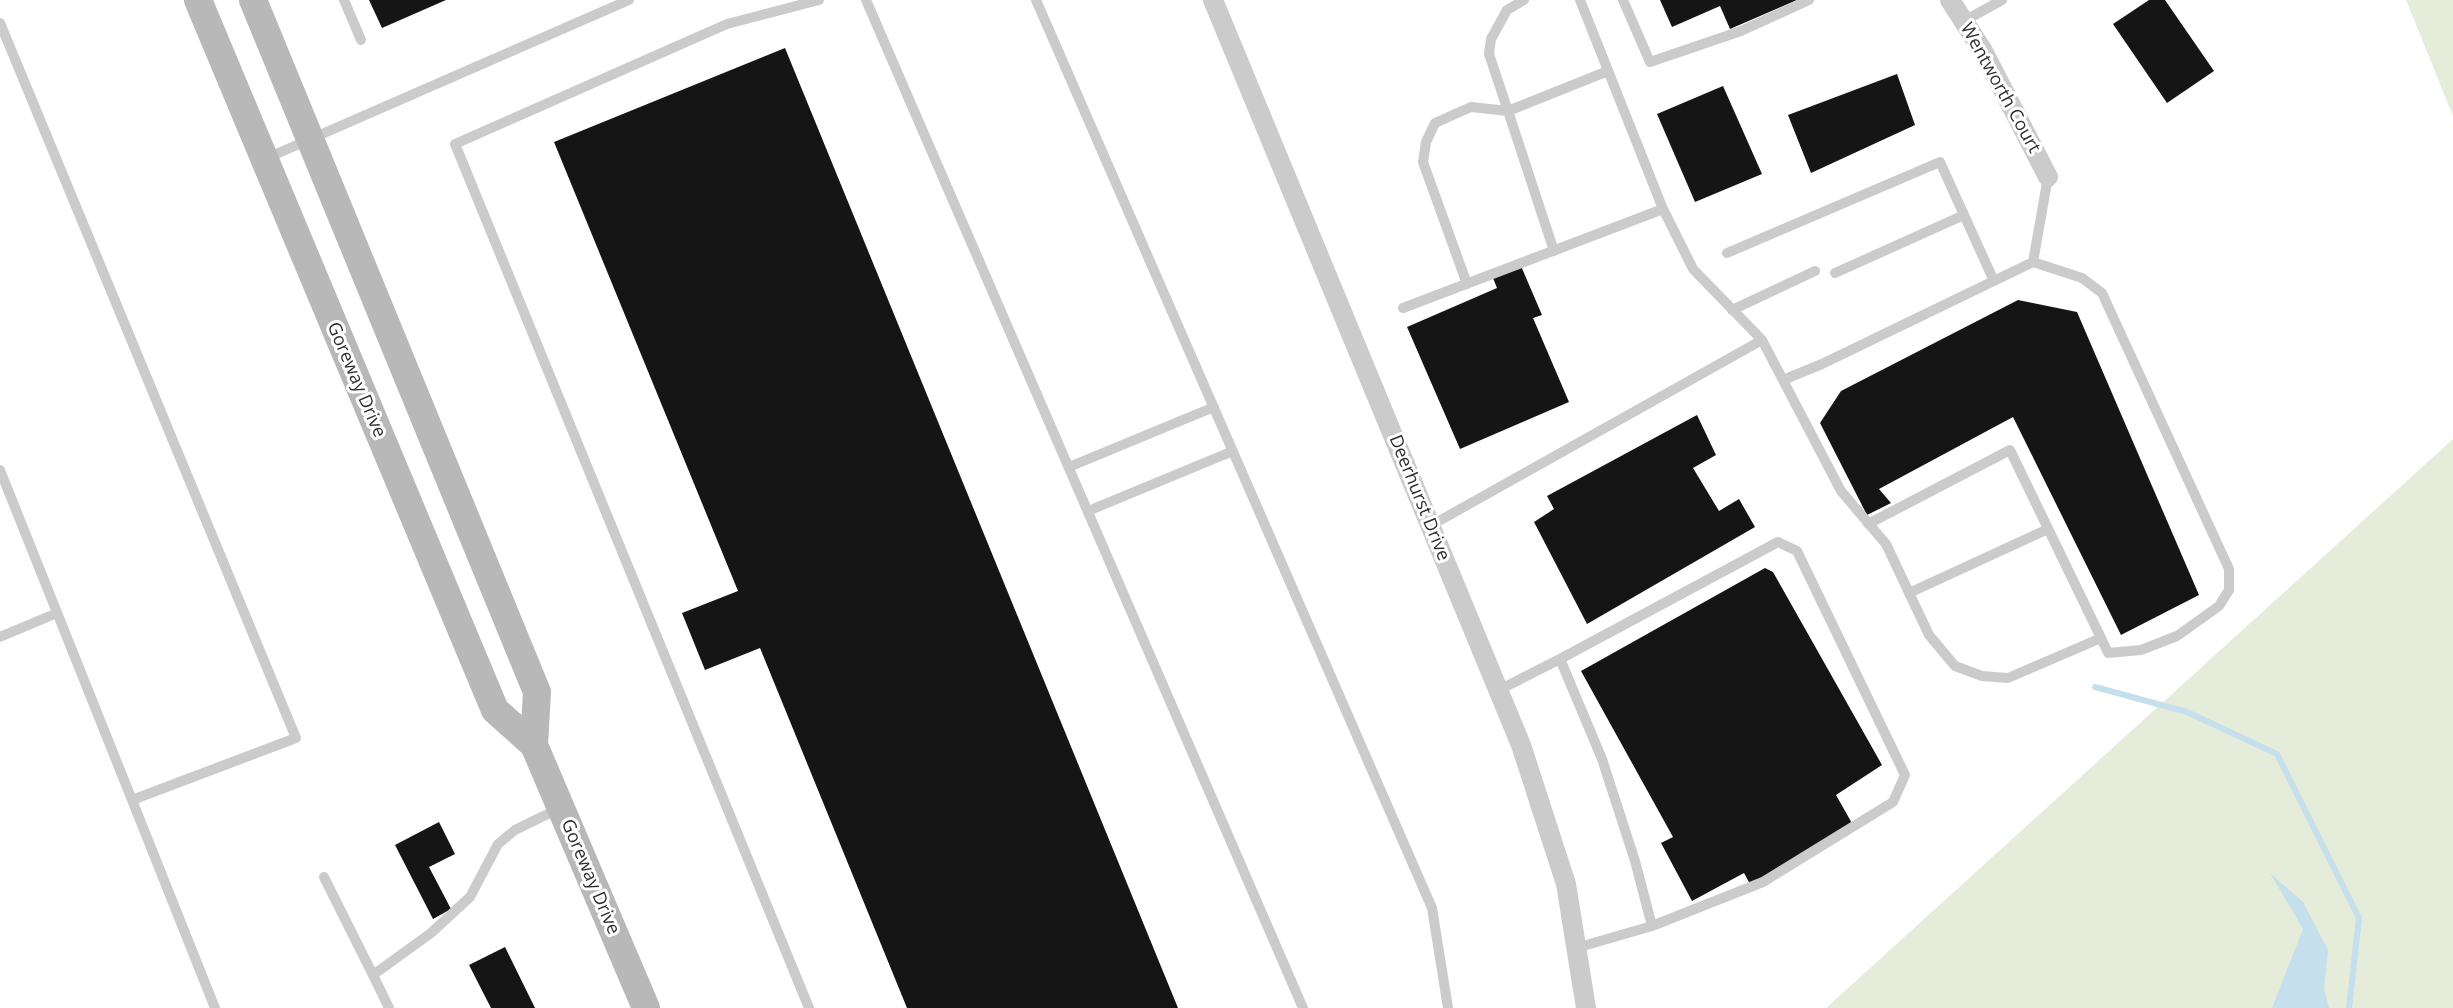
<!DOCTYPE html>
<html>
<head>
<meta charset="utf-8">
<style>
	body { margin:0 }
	canvas { display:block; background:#fff }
</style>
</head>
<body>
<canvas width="2453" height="1008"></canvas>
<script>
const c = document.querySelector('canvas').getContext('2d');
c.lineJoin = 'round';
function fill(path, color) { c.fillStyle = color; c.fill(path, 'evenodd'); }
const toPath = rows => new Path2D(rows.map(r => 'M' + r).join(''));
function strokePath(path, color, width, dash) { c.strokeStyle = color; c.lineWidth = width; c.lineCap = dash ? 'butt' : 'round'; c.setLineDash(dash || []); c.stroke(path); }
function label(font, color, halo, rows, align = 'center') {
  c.font = font + ' "Open Sans",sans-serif'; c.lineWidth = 6; c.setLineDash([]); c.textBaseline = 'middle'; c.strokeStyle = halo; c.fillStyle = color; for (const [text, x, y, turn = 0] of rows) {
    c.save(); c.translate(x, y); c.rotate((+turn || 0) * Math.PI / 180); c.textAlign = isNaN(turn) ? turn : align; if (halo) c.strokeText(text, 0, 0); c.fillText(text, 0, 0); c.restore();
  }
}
fill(toPath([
	[2406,0,2453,0,2453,116],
	[2453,439,2453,1008,1826,1008]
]), '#e5ecda');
fill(toPath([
	[2270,873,2303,902,2328,950,2324,990,2329,1008,2272,1008,2303,929]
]), '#c5dfed');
strokePath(toPath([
	[2095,687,2187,712,2277,754,2359,918,2349,1008]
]), '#c5dfed', 6);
fill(toPath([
	[369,0,446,0,382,28],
	[1660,0,1797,0,1730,29,1720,6,1672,27],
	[2149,0,2165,0,2214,71,2167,103,2113,24],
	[785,48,1178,1008,907,1008,760,648,705,670,682,613,738,591,554,142],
	[1897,74,1915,125,1811,173,1788,115],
	[1723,86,1762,174,1695,202,1657,114],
	[1521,266,1542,315,1533,318,1569,402,1460,449,1407,327,1497,288,1493,278],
	[2018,300,2077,312,2199,595,2121,635,2013,417,1879,489,1891,503,1867,515,1820,423,1841,391],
	[1697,415,1716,455,1693,468,1719,511,1739,499,1755,527,1587,624,1534,522,1554,509,1547,496],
	[1765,568,1773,572,1882,765,1836,795,1853,825,1750,884,1744,873,1692,901,1661,843,1673,837,1581,671],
	[439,822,455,854,429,867,451,909,433,919,395,845],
	[505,947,535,1008,491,1008,469,965]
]), '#151515');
strokePath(toPath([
	[344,0,361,40],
	[866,0,1303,1008],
	[1036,0,1432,908,1448,1008],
	[1524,0,1507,10,1491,39,1489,54,1508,111,1608,71],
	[1580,0,1663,209],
	[1623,0,1650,62,1741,31,1809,0],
	[1964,21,2002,0],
	[0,23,296,738,132,800,0,470],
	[267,158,629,0],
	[1727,253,1940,162,1994,281],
	[1835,273,1964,215],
	[1467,284,1423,162,1426,142,1435,123,1471,107,1508,111,1554,251],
	[1403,308,1663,209,1693,269,1762,340,1841,491,1886,544,1929,635,1955,666,1982,676,2008,678,2101,638,2108,653,2141,650,2177,636,2219,606,2229,590,2229,569,2102,293,2082,278,2033,262,2048,177],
	[1732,310,1815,271],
	[1783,380,1822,364,2033,262],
	[1069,467,1214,407],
	[1088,511,1233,451],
	[1868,524,2010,450,2101,638],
	[1430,526,1762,340],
	[1909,593,2048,529],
	[0,637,57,613],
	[1499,690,1560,659,1602,759,1635,861,1652,926,1763,882,1893,802,1905,775,1797,551,1778,542,1560,659],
	[132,800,215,1008],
	[324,877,373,975,431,933,470,897,498,844,515,830,560,808],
	[1576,948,1652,926],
	[373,975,389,1008],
	[809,1008,455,144,727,24,819,0]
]), '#cbcbcb', 10);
strokePath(toPath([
	[1213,0,1521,745,1566,884,1586,1008],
	[1950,0,1983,51,2048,177]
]), '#cbcbcb', 20);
strokePath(toPath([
	[198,0,495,710,534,745,646,1008],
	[253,0,537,692,534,745]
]), '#b8b8b8', 28);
label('18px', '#2e2e2e', '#fff', [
	["Wentworth Court",2000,88,61],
	["Goreway Drive",356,380,67],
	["Deerhurst Drive",1419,498,68],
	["Goreway Drive",590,877,67]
]);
</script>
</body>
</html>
